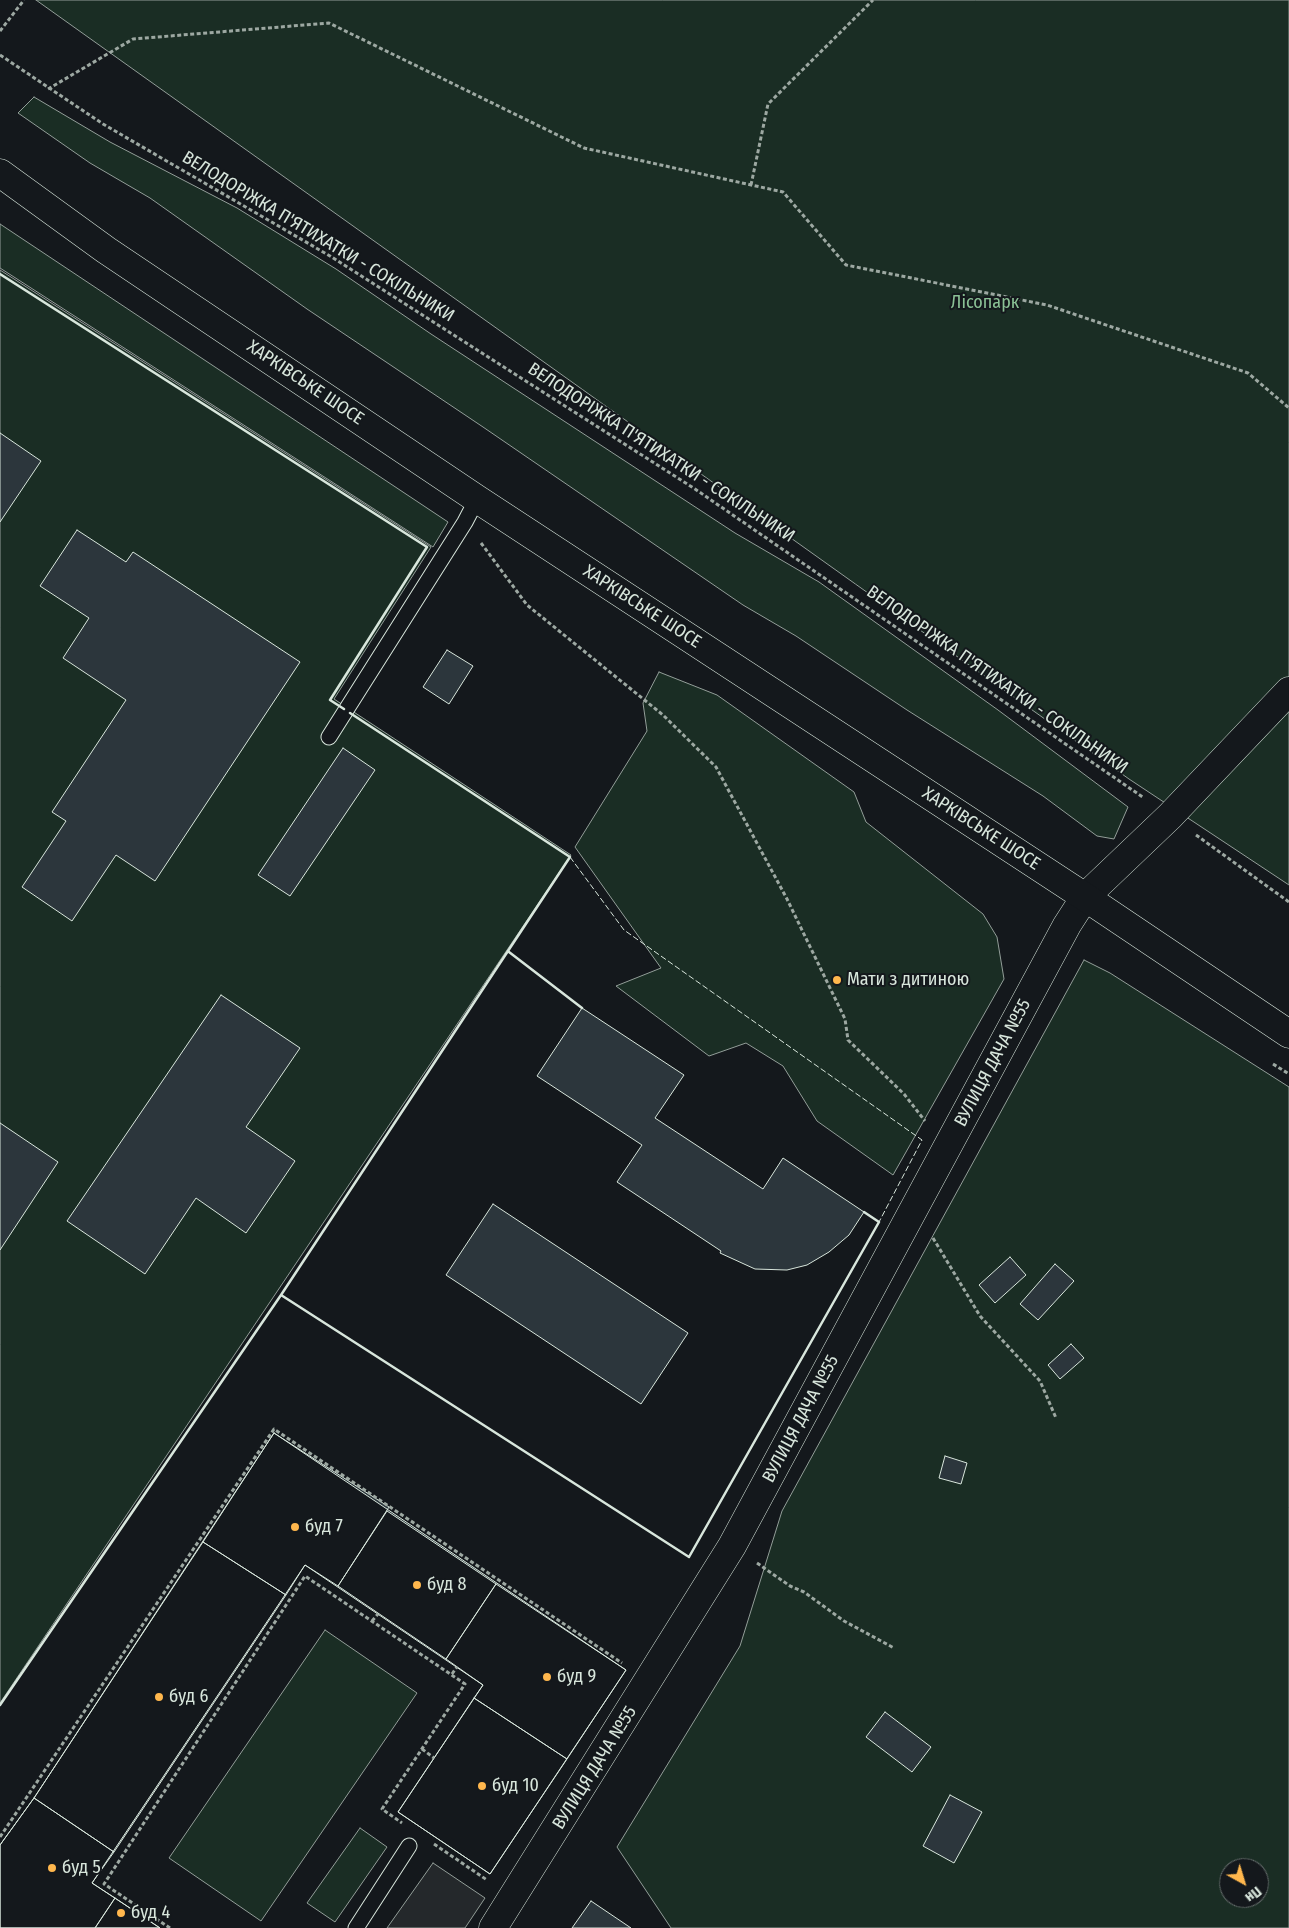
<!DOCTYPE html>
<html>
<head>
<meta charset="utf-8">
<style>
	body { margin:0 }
	#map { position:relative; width:1289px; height:1928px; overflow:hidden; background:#14181c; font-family:"Fira Sans Condensed",sans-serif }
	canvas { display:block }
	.north { position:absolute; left:1219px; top:1858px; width:50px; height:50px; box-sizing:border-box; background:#14181c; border:1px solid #626a69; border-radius:50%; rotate:141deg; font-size:14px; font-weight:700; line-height:20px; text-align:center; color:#d8e6dc }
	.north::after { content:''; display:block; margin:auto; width:18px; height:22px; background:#ffb74d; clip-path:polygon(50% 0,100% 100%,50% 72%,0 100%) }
</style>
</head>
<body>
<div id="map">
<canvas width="1289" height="1928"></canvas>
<div class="north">Пн</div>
</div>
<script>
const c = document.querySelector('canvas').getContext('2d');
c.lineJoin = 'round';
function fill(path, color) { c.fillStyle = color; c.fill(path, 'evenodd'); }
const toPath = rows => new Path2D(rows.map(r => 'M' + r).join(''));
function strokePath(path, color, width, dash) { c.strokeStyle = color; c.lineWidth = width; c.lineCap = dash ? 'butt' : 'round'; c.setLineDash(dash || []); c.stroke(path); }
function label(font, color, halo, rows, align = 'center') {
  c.font = font + ' "Fira Sans Condensed",sans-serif'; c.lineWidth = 4; c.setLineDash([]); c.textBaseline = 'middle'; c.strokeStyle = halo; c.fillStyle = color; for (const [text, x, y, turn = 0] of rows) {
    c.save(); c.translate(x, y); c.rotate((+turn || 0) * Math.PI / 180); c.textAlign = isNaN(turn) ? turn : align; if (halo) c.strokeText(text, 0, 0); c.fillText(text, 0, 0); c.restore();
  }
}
const green = toPath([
	[36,0,1289,0,1289,885,1129,779,36,0],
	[34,97,110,142,237,208,336,269,431,334,735,533,819,582,998,710,1128,807,1114,839,1097,836,1043,796,907,710,796,636,743,605,483,427,307,309,150,198,90,163,18,113,34,97],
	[0,224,448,522,433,547,0,268,0,224],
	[0,270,431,547,334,699,571,855,0,1703,0,270],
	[659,672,717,695,854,792,866,822,983,914,997,937,1004,979,893,1175,817,1121,783,1066,746,1043,709,1056,616,986,661,968,575,847,647,731,643,703,659,672],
	[1084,960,1110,973,1289,1087,1289,1928,671,1928,617,1847,740,1646,782,1511,1084,960],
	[1229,1868,1259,1868,1259,1898,1229,1898,1229,1868],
	[325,1630,417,1693,261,1921,169,1858,325,1630],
	[360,1828,387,1847,335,1922,307,1903,360,1828]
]);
fill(green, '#1a2d24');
strokePath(green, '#939e99', 1);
const parking = toPath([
	[433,1863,485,1898,465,1928,387,1928,433,1863]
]);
fill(parking, '#24282b');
strokePath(parking, '#939e99', 1);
const building = toPath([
	[0,433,41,461,0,522,0,433],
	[77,530,126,562,133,552,300,662,155,881,116,855,72,921,22,887,66,821,52,812,126,700,63,658,89,618,40,586,77,530],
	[447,650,473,666,449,704,423,687,447,650],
	[343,748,375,770,290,896,258,875,343,748],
	[221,995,300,1048,246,1127,295,1161,246,1233,196,1198,145,1274,67,1221,221,995],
	[582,1008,684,1075,655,1118,763,1189,783,1158,864,1212,849,1235,829,1252,807,1265,787,1270,755,1269,720,1253,721,1251,617,1182,642,1145,537,1076,582,1008],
	[0,1123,58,1162,0,1250,0,1123],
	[493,1204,688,1333,641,1404,446,1275,493,1204],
	[1010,1257,1026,1275,995,1303,979,1285,1010,1257],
	[1055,1264,1074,1281,1038,1320,1020,1304,1055,1264],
	[1071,1344,1084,1358,1060,1379,1048,1365,1071,1344],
	[274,1433,626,1670,490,1874,398,1812,483,1685,305,1565,92,1883,160,1928,0,1928,0,1845,34,1798,274,1433],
	[274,1433,389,1507,338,1586,305,1565,286,1595,203,1542,274,1433],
	[945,1456,967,1463,961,1484,939,1478,945,1456],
	[387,1511,496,1584,446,1659,338,1586,387,1511],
	[203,1542,286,1595,114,1852,34,1798,203,1542],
	[496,1584,626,1670,567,1759,474,1698,483,1685,446,1659,496,1584],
	[474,1698,567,1759,490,1874,398,1812,474,1698],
	[885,1712,931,1747,912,1772,866,1737,885,1712],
	[950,1795,982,1812,954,1863,923,1846,950,1795],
	[34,1798,114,1852,92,1883,115,1898,95,1928,0,1928,0,1845,34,1798],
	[115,1898,160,1928,95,1928,115,1898],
	[591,1901,631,1928,572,1928,591,1901]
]);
fill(building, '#2c363c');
strokePath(building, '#d8e6dc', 1);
const lane = toPath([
	[329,737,465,522,477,499],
	[356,1928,409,1846]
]);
const street = toPath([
	[493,1928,732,1546,1067,925,1085,897,1170,816,1289,691]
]);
const primary = toPath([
	[0,173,106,250,477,499,1085,897,1289,1034]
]);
strokePath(lane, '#d8e6dc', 17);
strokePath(street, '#d8e6dc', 29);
strokePath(primary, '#d8e6dc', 29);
strokePath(toPath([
	[0,31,24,0],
	[0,55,103,124,330,256,695,489,1144,798],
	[48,89,133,39,329,23,584,148,783,192,846,265,1047,305,1248,373,1289,408],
	[751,185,768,104,873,0],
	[481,543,527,605,663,715,716,767,787,899,845,1019,848,1040,904,1094,925,1121],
	[1196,835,1289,902],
	[1273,1064,1289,1074],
	[933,1238,980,1316,1040,1381,1056,1418],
	[757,1563,790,1586,804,1592,844,1621,894,1648],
	[372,1621,378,1614],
	[452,1674,457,1667],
	[422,1749,434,1758],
	[0,1837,274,1429,622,1663],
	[434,1844,487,1880],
	[170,1928,104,1884,305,1576,465,1684,382,1809,402,1823]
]), '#9da8a2', 3, [4, 2.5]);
strokePath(lane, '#14181c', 15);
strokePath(street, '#14181c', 28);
strokePath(primary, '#14181c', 28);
strokePath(toPath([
	[570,857,624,930,922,1140,879,1222]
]), '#d8e6dc', 1, [6, 2.5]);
strokePath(toPath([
	[0,274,427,547,330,700,344,709],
	[509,952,582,1008],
	[281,1295,689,1557,879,1222,864,1212],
	[0,1705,281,1295,570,857,350,713]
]), '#d8e6dc', 2.5);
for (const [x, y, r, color] of [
	[837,980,5,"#ffb74d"],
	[295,1527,5,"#ffb74d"],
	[417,1585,5,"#ffb74d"],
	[547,1677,5,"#ffb74d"],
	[159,1697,5,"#ffb74d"],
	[482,1786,5,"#ffb74d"],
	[52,1868,5,"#ffb74d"],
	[121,1913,5,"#ffb74d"]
]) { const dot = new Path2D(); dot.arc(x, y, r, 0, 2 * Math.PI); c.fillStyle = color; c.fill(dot); strokePath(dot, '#14181c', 2); }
label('18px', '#d8e6dc', '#14181c', [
	["ВЕЛОДОРІЖКА П'ЯТИХАТКИ - СОКІЛЬНИКИ",318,237,31],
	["ХАРКІВСЬКЕ ШОСЕ",305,383,34],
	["ВЕЛОДОРІЖКА П'ЯТИХАТКИ - СОКІЛЬНИКИ",661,453,33],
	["ХАРКІВСЬКЕ ШОСЕ",642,607,33],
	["ВЕЛОДОРІЖКА П'ЯТИХАТКИ - СОКІЛЬНИКИ",997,680,35],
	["ХАРКІВСЬКЕ ШОСЕ",981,829,33],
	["ВУЛИЦЯ ДАЧА №55",993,1063,-62],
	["ВУЛИЦЯ ДАЧА №55",801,1419,-62],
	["ВУЛИЦЯ ДАЧА №55",595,1768,-58]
]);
label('18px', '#8ac095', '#14181c', [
	["Лісопарк",985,303]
]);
label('18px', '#d8e6dc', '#14181c', [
	["Мати з дитиною",847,980],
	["буд 7",305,1527],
	["буд 8",427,1585],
	["буд 9",557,1677],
	["буд 6",169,1697],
	["буд 10",492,1786],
	["буд 5",62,1868],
	["буд 4",131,1913]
], 'left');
</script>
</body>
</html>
